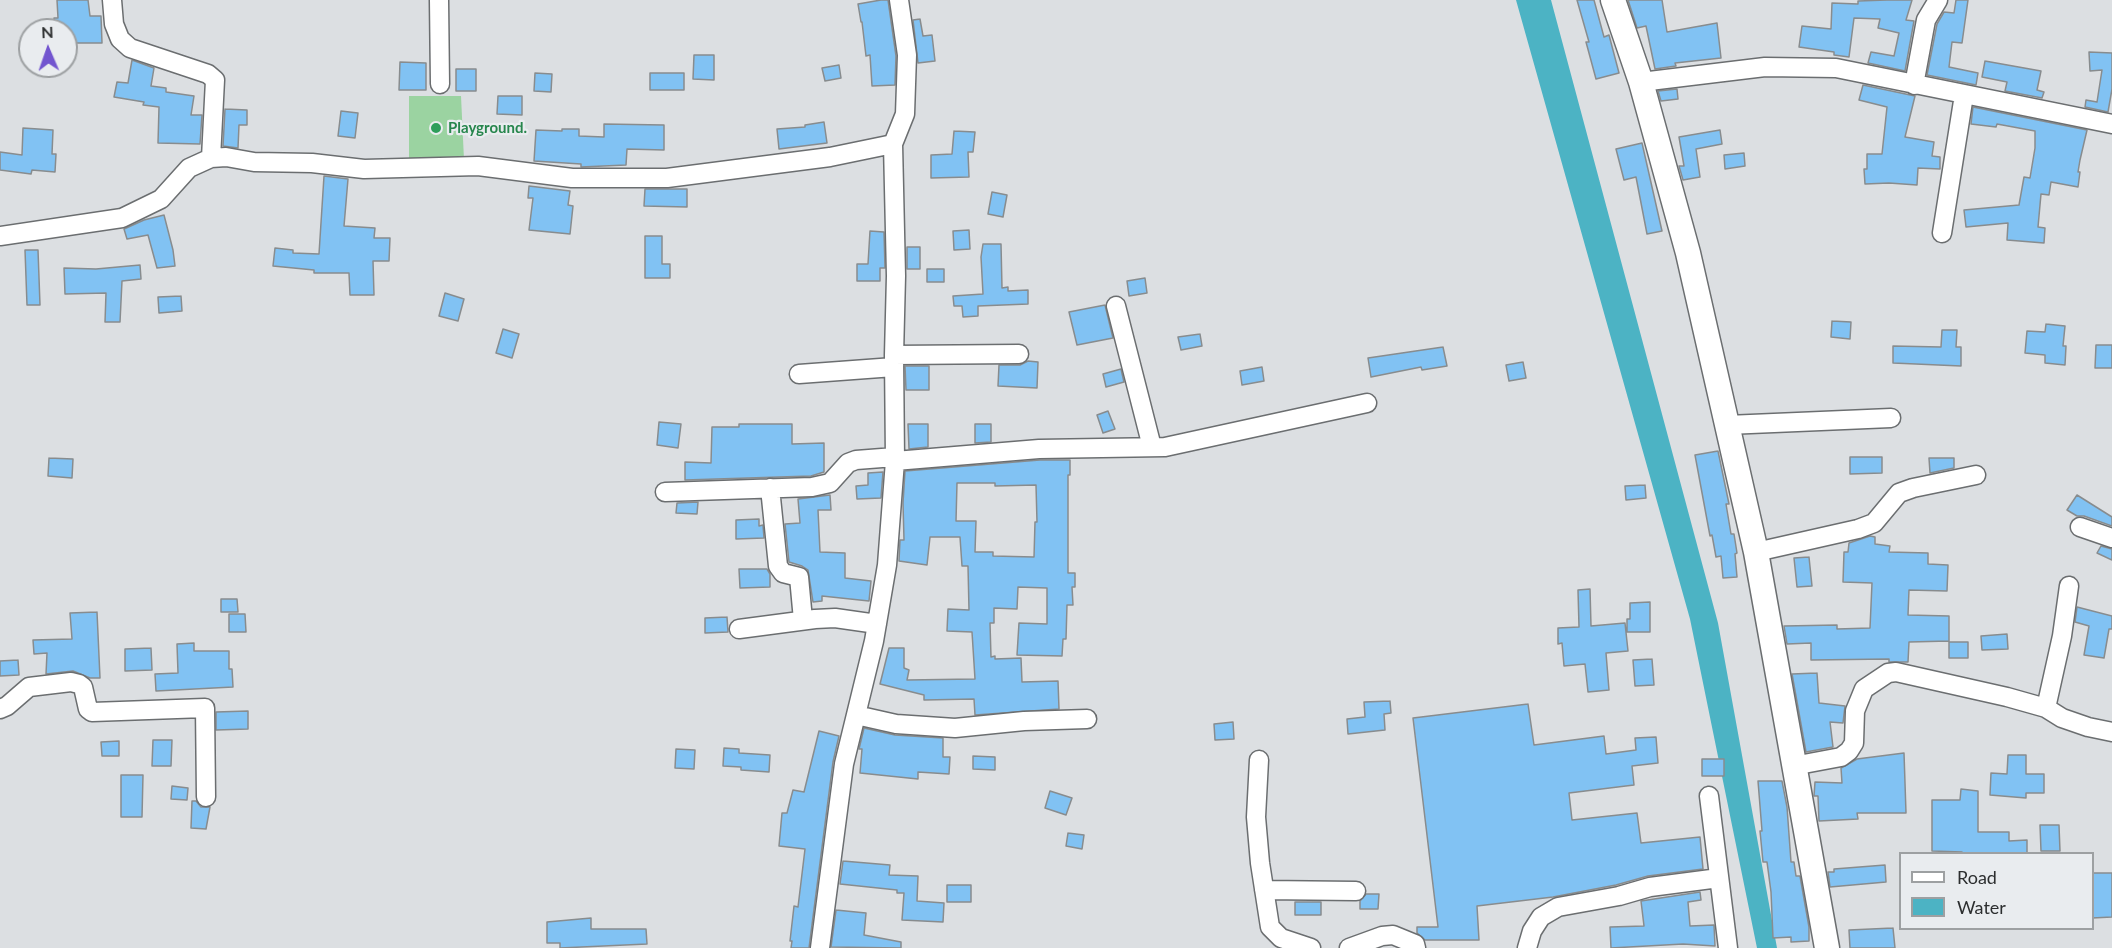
<!DOCTYPE html>
<html>
<head>
<meta charset="utf-8">
<style>
	body { margin:0 }
	#map { position:relative; width:2112px; height:948px; overflow:hidden; background:#dcdfe2; font-family:Lato,sans-serif }
	canvas { display:block }
	.legend { position:absolute; left:1899px; top:852px; width:195px; height:78px; box-sizing:border-box; background:#e9ecef; border:2px solid #9da0a2; margin:0; padding:8px 10px; list-style:none; font-size:18px; color:#2c2e2f }
	.legend li { display:flex; align-items:center; gap:12px; height:30px }
	.legend b { width:30px; border:2px solid #9da0a2 }
	.north { position:absolute; left:18px; top:18px; width:60px; height:60px; box-sizing:border-box; background:#e9ecef; border:2px solid #9da0a2; border-radius:50%; rotate:358deg; font-size:16px; font-weight:700; line-height:24px; text-align:center; color:#2c2e2f }
	.north::after { content:''; display:block; margin:auto; width:21px; height:27px; background:#7255cf; clip-path:polygon(50% 0,100% 100%,50% 72%,0 100%) }
</style>
</head>
<body>
<div id="map">
<canvas width="2112" height="948"></canvas>
<ul class="legend">
<li><b style="height:8px;background:#fff"></b>Road</li>
<li><b style="height:16px;background:#4cb3c4"></b>Water</li>
</ul>
<div class="north">N</div>
</div>
<script>
const c = document.querySelector('canvas').getContext('2d');
c.lineJoin = 'round';
function fill(path, color) { c.fillStyle = color; c.fill(path, 'evenodd'); }
const toPath = rows => new Path2D(rows.map(r => 'M' + r).join(''));
function strokePath(path, color, width, dash) { c.strokeStyle = color; c.lineWidth = width; c.lineCap = dash ? 'butt' : 'round'; c.setLineDash(dash || []); c.stroke(path); }
function label(font, color, halo, rows, align = 'center') {
  c.font = font + ' Lato,sans-serif'; c.lineWidth = 4.5; c.setLineDash([]); c.textBaseline = 'middle'; c.strokeStyle = halo; c.fillStyle = color; for (const [text, x, y, turn = 0] of rows) {
    c.save(); c.translate(x, y); c.rotate((+turn || 0) * Math.PI / 180); c.textAlign = isNaN(turn) ? turn : align; if (halo) c.strokeText(text, 0, 0); c.fillText(text, 0, 0); c.restore();
  }
}
fill(toPath([
	[409,96,461,96,464,160,409,161]
]), '#9bd3a1');
fill(toPath([
	[1516,0,1551,0,1718,623,1777,948,1757,948,1690,619]
]), '#4cb3c4');
const building = toPath([
	[57,0,88,0,90,16,101,16,102,43,66,43,66,30,54,30,54,18,58,18,57,0],
	[881,0,888,0,896,56,895,85,872,86,870,55,866,56,862,22,861,22,858,4,881,0],
	[1577,0,1594,0,1604,37,1609,35,1619,73,1596,79,1586,42,1589,42,1577,0],
	[1628,0,1662,0,1667,32,1717,23,1721,58,1675,63,1676,66,1655,69,1646,26,1637,28,1628,0],
	[1887,0,1912,0,1906,20,1914,21,1905,71,1868,63,1871,52,1894,56,1899,33,1878,28,1880,19,1854,18,1849,57,1834,55,1834,52,1799,47,1802,26,1831,29,1832,3,1858,4,1858,1,1887,0],
	[1956,0,1968,0,1962,43,1952,42,1949,67,1978,73,1976,85,1927,75,1937,24,1944,12,1954,13,1956,0],
	[920,19,923,36,932,35,935,61,918,63,913,20,920,19],
	[2089,52,2112,53,2112,89,2108,112,2085,107,2086,100,2097,102,2102,70,2090,71,2089,52],
	[694,55,714,55,714,80,693,79,694,55],
	[132,60,154,68,151,86,166,88,166,92,194,96,191,115,202,115,200,144,158,143,159,107,143,105,144,102,114,97,117,82,128,83,132,60],
	[1985,61,2041,71,2037,90,2044,92,2042,98,2005,91,2007,82,1982,77,1985,61],
	[400,62,426,63,426,90,399,90,400,62],
	[839,65,841,78,825,81,822,68,839,65],
	[456,69,476,69,476,91,456,91,456,69],
	[535,73,552,74,551,92,534,91,535,73],
	[650,73,684,73,684,90,650,90,650,73],
	[1863,85,1915,96,1905,137,1934,142,1932,156,1940,157,1940,169,1918,168,1917,185,1889,183,1865,184,1864,169,1867,169,1867,154,1882,154,1887,107,1859,100,1863,85],
	[1677,89,1678,99,1661,101,1658,91,1677,89],
	[498,96,522,96,522,115,497,114,498,96],
	[1973,107,2087,130,2080,160,2078,172,2080,172,2078,187,2051,182,2049,195,2041,194,2038,227,2045,228,2044,243,2007,240,2008,223,1966,227,1964,210,2019,205,2024,177,2030,178,2035,148,2035,131,1997,124,1996,127,1971,124,1973,107],
	[225,109,247,110,247,125,239,125,238,148,223,146,225,109],
	[341,111,358,113,355,138,338,136,341,111],
	[824,122,827,143,779,149,777,129,805,127,805,125,824,122],
	[604,124,664,125,664,150,627,149,626,165,581,167,581,164,534,161,536,130,562,131,562,129,579,129,579,136,604,137,604,124],
	[23,128,53,130,52,154,56,154,55,172,32,170,31,174,0,170,0,152,22,155,23,128],
	[1720,130,1722,144,1696,149,1700,177,1683,180,1679,166,1684,166,1679,137,1720,130],
	[954,131,975,132,973,152,968,152,969,177,931,178,931,155,952,154,954,131],
	[1642,143,1662,231,1647,234,1636,177,1624,180,1616,149,1642,143],
	[1744,153,1745,166,1725,169,1724,155,1744,153],
	[324,176,348,179,344,226,375,228,374,238,390,238,389,261,373,261,374,295,350,295,349,273,314,273,314,270,273,266,275,248,293,250,293,253,319,254,324,176],
	[529,186,570,191,568,205,573,206,570,234,529,230,533,198,528,198,529,186],
	[645,189,687,189,687,207,644,206,645,189],
	[992,192,1007,195,1003,217,988,214,992,192],
	[164,215,173,250,175,266,157,268,148,235,127,239,124,229,144,220,164,215],
	[969,230,970,249,954,250,953,231,969,230],
	[870,231,884,232,885,268,880,268,880,281,857,281,857,264,868,264,870,231],
	[645,236,662,236,662,264,670,264,670,278,645,278,645,236],
	[983,244,1001,244,1002,288,1008,287,1008,291,1028,290,1028,304,978,306,978,316,963,317,962,306,954,306,953,296,983,294,981,257,983,244],
	[907,247,920,247,920,269,907,269,907,247],
	[25,250,38,250,40,305,27,305,25,250],
	[140,265,141,279,122,281,120,322,105,322,106,293,65,294,64,268,96,269,140,265],
	[927,269,944,269,944,282,927,282,927,269],
	[1145,278,1147,293,1129,296,1127,281,1145,278],
	[445,293,464,299,458,321,439,316,445,293],
	[181,296,182,311,159,313,158,297,181,296],
	[1105,305,1113,338,1077,345,1069,312,1105,305],
	[1832,321,1851,322,1850,339,1831,337,1832,321],
	[2046,324,2065,326,2063,346,2066,346,2065,365,2045,363,2045,355,2025,353,2027,331,2045,332,2046,324],
	[503,329,519,334,512,358,496,353,503,329],
	[1942,330,1957,330,1956,347,1961,347,1961,366,1893,363,1893,346,1941,347,1942,330],
	[1200,334,1202,346,1181,350,1178,337,1200,334],
	[2096,345,2112,345,2112,368,2095,368,2096,345],
	[1443,347,1447,366,1422,370,1421,367,1371,377,1368,358,1443,347],
	[1028,361,1038,362,1037,388,998,386,999,365,1020,365,1028,361],
	[1523,362,1526,378,1509,381,1506,365,1523,362],
	[905,366,929,366,929,390,906,390,905,366],
	[1262,367,1264,381,1242,385,1240,371,1262,367],
	[1121,369,1124,382,1106,387,1103,374,1121,369],
	[1108,411,1115,429,1103,433,1097,415,1108,411],
	[659,422,681,424,678,448,657,445,659,422],
	[739,424,792,424,792,444,824,443,824,472,811,476,685,480,685,462,711,463,712,427,739,427,739,424],
	[908,424,928,424,928,447,909,449,908,424],
	[975,424,991,424,991,442,975,443,975,424],
	[1718,451,1729,504,1726,504,1731,534,1734,534,1737,553,1735,554,1737,577,1723,578,1721,556,1716,557,1712,535,1710,536,1695,455,1718,451],
	[1850,457,1882,457,1882,473,1850,474,1850,457],
	[49,458,73,459,72,478,48,476,49,458],
	[1929,458,1954,458,1954,468,1930,473,1929,458],
	[1040,460,1070,460,1070,475,1068,475,1068,573,1075,573,1075,587,1072,587,1073,605,1067,605,1066,639,1063,639,1062,656,1017,655,1019,623,1047,624,1047,588,1018,587,1017,609,994,608,994,623,990,623,991,657,995,656,995,659,1021,658,1022,682,1058,681,1059,709,975,715,974,699,924,700,924,695,880,684,889,648,904,648,904,668,909,670,907,680,975,679,972,632,947,631,948,609,969,610,968,566,962,566,960,537,930,537,927,565,899,561,900,540,904,540,903,503,905,471,1040,460],
	[957,483,995,483,995,486,1036,485,1037,522,1035,522,1034,557,993,556,993,552,975,552,976,521,956,521,957,483],
	[883,472,881,498,857,499,856,486,868,485,868,473,883,472],
	[1645,485,1646,498,1626,500,1625,486,1645,485],
	[830,495,831,510,818,510,820,552,845,553,845,578,871,581,869,601,822,596,822,601,813,602,808,570,802,566,789,562,785,524,800,523,798,499,830,495],
	[2077,495,2112,517,2112,526,2084,516,2077,516,2067,510,2077,495],
	[698,502,697,514,676,513,677,503,698,502],
	[759,519,759,526,763,525,764,538,736,539,736,520,759,519],
	[1870,536,1875,537,1875,544,1890,546,1889,552,1928,553,1928,564,1948,565,1947,591,1909,590,1908,615,1949,616,1949,641,1909,642,1908,662,1889,662,1889,659,1811,660,1811,643,1787,644,1784,626,1837,625,1837,629,1870,628,1872,583,1843,582,1844,552,1848,552,1849,543,1870,536],
	[2101,546,2112,549,2112,560,2097,553,2101,546],
	[1809,557,1812,586,1797,587,1794,558,1809,557],
	[739,569,767,569,770,574,770,587,740,588,739,569],
	[1590,589,1591,626,1625,623,1628,651,1606,653,1609,690,1588,692,1585,664,1564,666,1562,643,1558,644,1558,628,1579,627,1578,590,1590,589],
	[221,599,237,599,238,612,221,612,221,599],
	[1650,602,1650,632,1627,632,1627,619,1630,619,1630,603,1650,602],
	[2077,607,2112,616,2112,629,2109,629,2104,658,2084,655,2089,626,2075,622,2077,607],
	[97,612,100,678,90,678,73,671,46,674,47,653,34,654,33,640,72,639,70,613,97,612],
	[229,614,245,614,246,632,229,632,229,614],
	[727,617,728,632,705,633,705,618,727,617],
	[2007,634,2008,649,1982,650,1981,636,2007,634],
	[1949,642,1968,642,1968,658,1949,658,1949,642],
	[194,643,194,651,229,651,229,669,232,669,233,687,156,691,155,674,178,673,177,644,194,643],
	[151,648,152,670,125,671,125,649,151,648],
	[1652,659,1654,685,1635,686,1633,660,1652,659],
	[18,660,19,675,0,676,0,661,18,660],
	[1817,673,1819,703,1845,706,1843,723,1830,722,1833,747,1806,752,1792,674,1817,673],
	[1390,701,1391,713,1384,714,1385,730,1348,734,1347,719,1365,717,1364,702,1390,701],
	[1528,704,1534,745,1604,736,1606,754,1636,750,1635,738,1656,737,1658,763,1632,766,1634,785,1569,793,1572,820,1637,813,1641,843,1700,837,1703,869,1648,876,1616,885,1553,897,1477,906,1479,940,1425,940,1417,933,1417,927,1438,927,1413,718,1528,704],
	[248,711,248,729,216,730,216,712,248,711],
	[1233,722,1234,739,1215,740,1214,724,1233,722],
	[864,728,895,735,943,738,943,757,950,757,949,774,918,772,918,779,860,773,862,749,859,749,864,728],
	[819,731,839,736,833,762,809,948,791,948,792,941,790,941,794,906,798,907,805,849,779,846,782,813,787,813,793,790,804,792,819,731],
	[153,740,172,740,171,766,152,766,153,740],
	[119,741,119,756,102,756,101,742,119,741],
	[724,748,739,749,739,753,770,755,769,772,741,770,741,767,723,766,724,748],
	[676,749,695,750,694,769,675,768,676,749],
	[1904,753,1906,813,1857,813,1858,819,1819,821,1818,796,1814,796,1815,782,1842,783,1841,768,1857,759,1904,753],
	[2008,755,2026,755,2026,774,2044,774,2044,793,2026,793,2026,798,1990,795,1991,773,2007,774,2008,755],
	[973,756,995,757,995,770,973,769,973,756],
	[1702,759,1724,759,1724,776,1702,776,1702,759],
	[121,775,143,775,142,817,121,817,121,775],
	[1758,781,1782,781,1787,807,1791,862,1794,862,1796,876,1800,876,1809,927,1809,941,1791,942,1791,937,1773,938,1771,892,1767,862,1763,862,1760,831,1762,831,1758,781],
	[172,786,188,788,187,800,171,799,172,786],
	[1961,789,1978,791,1978,832,2009,832,2009,841,2027,840,2027,854,1962,854,1962,852,1932,851,1932,800,1960,800,1961,789],
	[1050,791,1072,798,1066,815,1045,808,1050,791],
	[192,801,196,801,201,807,210,807,206,829,191,828,192,801],
	[2040,825,2059,825,2060,851,2041,851,2040,825],
	[1068,833,1084,835,1082,849,1066,846,1068,833],
	[843,861,890,865,889,875,918,876,917,901,944,903,943,922,902,920,904,893,897,893,897,890,840,884,843,861],
	[1885,865,1886,882,1830,887,1828,872,1834,872,1834,869,1885,865],
	[2092,873,2112,873,2112,917,2092,918,2092,873],
	[947,885,971,885,971,902,947,902,947,885],
	[1700,892,1701,900,1688,902,1690,926,1714,925,1715,946,1683,944,1611,948,1610,927,1644,926,1641,901,1700,892],
	[1366,894,1379,894,1378,909,1360,909,1360,901,1366,894],
	[1295,902,1321,902,1321,915,1295,915,1295,902],
	[836,910,866,913,864,935,901,942,901,948,831,947,836,910],
	[591,918,591,929,646,929,647,944,560,948,560,943,547,943,547,922,591,918],
	[1893,928,1895,948,1850,948,1849,930,1893,928]
]);
fill(building, '#81c2f3');
strokePath(building, '#888c8e', 1.5);
const minor = toPath([
	[112,0,114,24,120,39,130,48,208,74,215,80,211,158],
	[439,0,440,84],
	[1641,82,1765,67,1836,68,2112,124],
	[1914,85,1926,20,1938,0],
	[1942,233,1964,95],
	[0,236,122,218,161,199,189,168,211,158,226,157,254,162,312,163,364,169,478,166,572,178,667,178,830,157,893,144],
	[1116,306,1152,447],
	[894,355,1019,354],
	[799,374,894,367],
	[1727,425,1891,418],
	[895,461,1039,449,1165,447,1367,403],
	[770,488,778,566,783,573,799,577,803,620],
	[665,492,812,487,830,483,848,463,856,460,895,457],
	[2080,527,2112,538],
	[1756,552,1858,529,1874,523,1899,493,1913,488,1976,475],
	[739,629,815,619,835,618,877,624],
	[2046,708,2062,636,2069,586],
	[0,709,7,706,29,687,71,682,79,684,83,687,88,709,92,712,205,708,206,797],
	[856,715,896,724,955,728,1024,721,1087,719],
	[1259,760,1256,817,1260,863,1270,927,1281,938,1311,948],
	[1793,766,1841,757,1849,751,1854,743,1855,711,1864,689,1888,673,1896,672,2007,697,2046,708,2062,718,2088,727,2112,732],
	[1709,796,1728,948],
	[1264,890,1356,891],
	[820,948,844,764,874,641,887,565,895,461,894,355,896,276,893,144,905,114,907,55,899,0],
	[1349,948,1382,936,1393,935,1415,944,1416,948],
	[1527,948,1532,931,1541,917,1558,907,1619,896,1650,887,1719,878]
]);
const major = toPath([
	[1613,0,1641,82,1688,253,1756,552,1827,948]
]);
strokePath(minor, '#6b6e70', 21);
strokePath(major, '#6b6e70', 27);
strokePath(minor, '#fff', 18);
strokePath(major, '#fff', 24);
for (const [x, y, r, color] of [
	[436,128,6,"#2e9e5b"]
]) { const dot = new Path2D(); dot.arc(x, y, r, 0, 2 * Math.PI); c.fillStyle = color; c.fill(dot); strokePath(dot, '#e9ecef', 2); }
label('bold 15px', '#27864d', '#e9ecef', [
	["Playground.",448,128]
], 'left');
</script>
</body>
</html>
